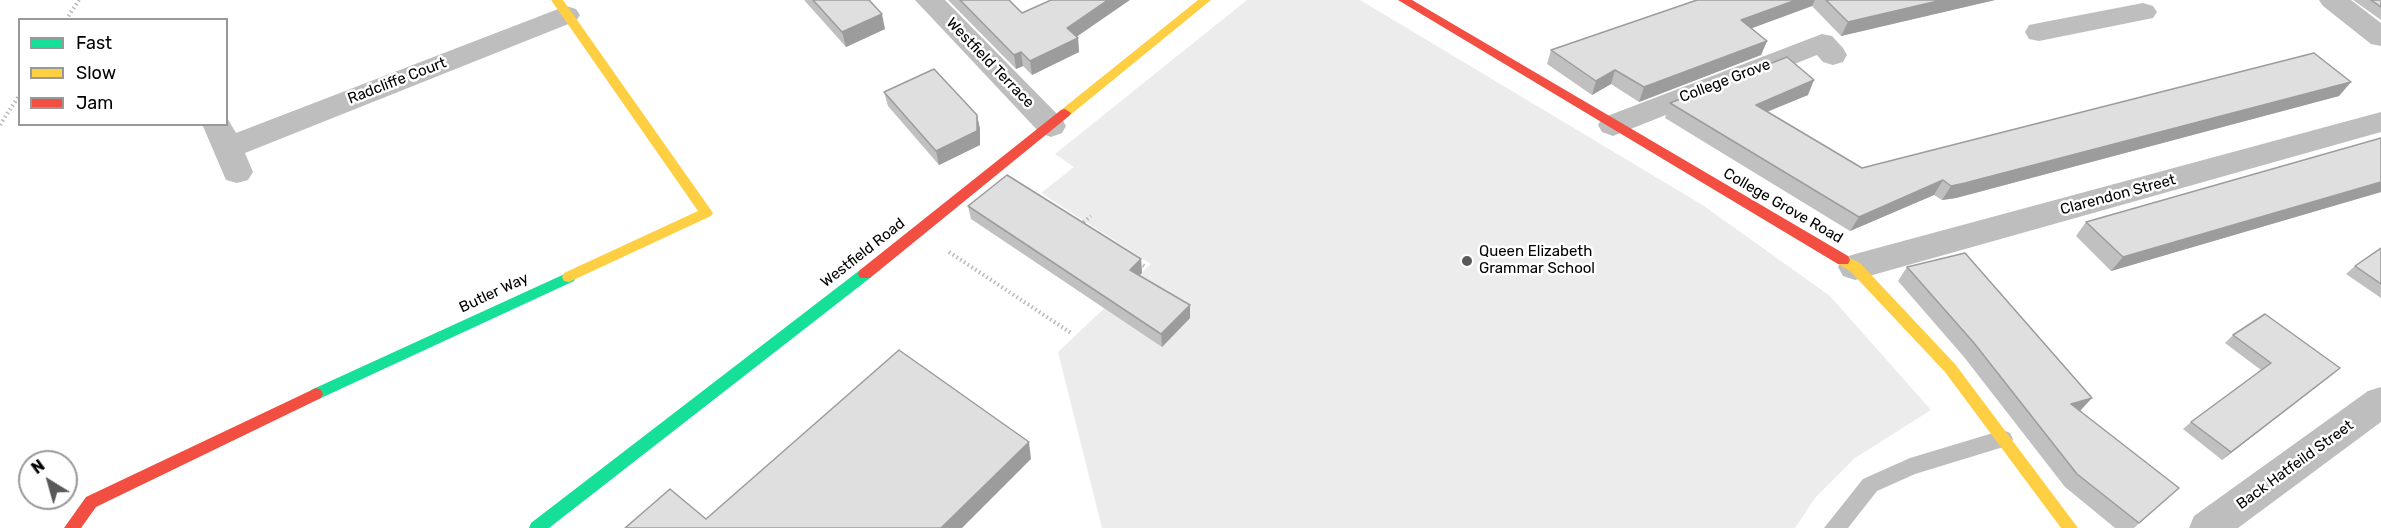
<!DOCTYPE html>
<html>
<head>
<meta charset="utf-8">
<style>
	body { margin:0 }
	#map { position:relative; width:2381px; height:528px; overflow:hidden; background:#fff; font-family:Rubik,sans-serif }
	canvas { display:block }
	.legend { position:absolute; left:18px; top:18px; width:210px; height:108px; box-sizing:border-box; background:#fff; border:2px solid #999; margin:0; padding:8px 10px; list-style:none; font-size:18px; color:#000 }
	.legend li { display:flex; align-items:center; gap:12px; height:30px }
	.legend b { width:30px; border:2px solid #999 }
	.north { position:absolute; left:18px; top:450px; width:60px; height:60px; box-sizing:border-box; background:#fff; border:2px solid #999; border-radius:50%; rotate:323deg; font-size:16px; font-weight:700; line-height:24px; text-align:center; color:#000 }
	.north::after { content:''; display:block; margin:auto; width:21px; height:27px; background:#595959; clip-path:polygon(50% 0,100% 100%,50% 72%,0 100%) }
</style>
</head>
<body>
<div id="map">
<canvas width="2381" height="528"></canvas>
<ul class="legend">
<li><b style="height:8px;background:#16e098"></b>Fast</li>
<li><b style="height:8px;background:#ffcf43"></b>Slow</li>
<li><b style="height:8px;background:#f24e42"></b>Jam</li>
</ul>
<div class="north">N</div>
</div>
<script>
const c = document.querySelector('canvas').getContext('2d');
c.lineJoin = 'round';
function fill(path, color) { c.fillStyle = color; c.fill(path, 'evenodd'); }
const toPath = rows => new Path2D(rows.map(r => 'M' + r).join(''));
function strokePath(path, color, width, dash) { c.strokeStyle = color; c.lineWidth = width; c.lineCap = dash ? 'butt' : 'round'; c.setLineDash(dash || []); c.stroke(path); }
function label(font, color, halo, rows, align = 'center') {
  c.font = font + ' Rubik,sans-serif'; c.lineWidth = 5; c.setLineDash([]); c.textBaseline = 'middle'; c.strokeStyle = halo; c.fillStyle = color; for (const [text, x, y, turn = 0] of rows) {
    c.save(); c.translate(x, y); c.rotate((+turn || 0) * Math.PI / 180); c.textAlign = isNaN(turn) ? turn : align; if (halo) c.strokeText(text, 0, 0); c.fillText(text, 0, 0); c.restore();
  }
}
fill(toPath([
	[1247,0,1360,0,1704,206,1830,296,1931,410,1855,458,1815,498,1795,528,1102,528,1058,352,1151,264,1041,193,1074,167,1055,154]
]), '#ececec');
strokePath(toPath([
	[66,20,79,0],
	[0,125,20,94],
	[1080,225,1091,216],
	[949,252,1071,333],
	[1139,263,1146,267]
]), '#b9b9b9', 4, [1.5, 3]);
fill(toPath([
	[2003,430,2010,433,2013,439,2010,445,1915,474,1877,491,1848,528,1824,528,1863,479,1910,458,2003,430]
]), '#bebebe');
fill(toPath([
	[915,0,945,0,1062,119,1066,126,1062,133,1051,137,1040,133,915,0],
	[2319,0,2351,0,2381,23,2381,46,2371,44,2323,6,2319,0],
	[2143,3,2153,6,2157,12,2153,18,2039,41,2029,39,2025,32,2029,25,2039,23,2143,3],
	[566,6,576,9,580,15,576,21,245,153,253,172,248,180,237,183,226,180,202,124,226,124,226,116,236,133,566,6],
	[1822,34,1832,36,1843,48,1847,55,1843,62,1833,65,1823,62,1817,55,1613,136,1602,132,1598,125,1602,118,1822,34],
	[2381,112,2381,132,1855,280,1843,276,1838,267,1843,258,1855,254,2381,112],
	[2381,387,2381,422,2238,528,2189,528,2194,516,2368,391,2381,387]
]), '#bebebe');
fill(toPath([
	[865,269,870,270,872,274,870,278,549,528,529,528,531,523,860,270,865,269],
	[569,272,574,273,576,277,574,281,321,398,316,400,311,398,309,394,311,390,569,272]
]), '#16e098');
fill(toPath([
	[551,0,563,0,713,213,711,216,569,282,564,281,562,277,564,273,698,211,551,0],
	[1198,0,1211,0,1069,116,1061,116,1059,113,1061,110,1198,0],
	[1843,255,1860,263,1955,364,2078,528,2061,528,1945,372,1850,271,1838,264,1836,260,1838,256,1843,255]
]), '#ffcf43');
fill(toPath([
	[1398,0,1412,0,1848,256,1850,260,1848,264,1838,264,1398,0],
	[1065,109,1071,113,1069,116,870,278,860,278,858,274,860,270,1061,110,1065,109],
	[316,388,321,390,323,394,321,398,96,507,81,528,64,528,86,497,316,388]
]), '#f24e42');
fill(toPath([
	[804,0,869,0,885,29,846,47],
	[948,0,1009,0,1022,13,1077,37,1078,38,1079,52,1032,75,1023,66,1016,69],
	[1697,0,1995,0,1841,36,1812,6,1752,28,1767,41,1761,55,1639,102,1611,84,1592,95,1547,64,1551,50],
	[2353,0,2381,0,2381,20],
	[2351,82,2339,96,1956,198,1942,200,1934,195,1850,231,1665,118,1670,103,1808,95,1767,111,1862,168],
	[884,92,977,115,980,129,980,145,939,165,888,106],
	[2381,138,2381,192,2111,271,2076,236,2086,222],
	[968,206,1141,259,1142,273,1139,275,1190,318,1162,347,971,219],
	[2381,248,2381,298,2346,274,2355,266],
	[1907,267,2080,411,2179,488,2134,528,2115,528,2065,487,1964,357,1898,281],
	[2233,335,2340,368,2222,460,2183,429,2191,422,2261,370,2225,343]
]), '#c0c0c0');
fill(toPath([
	[1108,0,1130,0,1069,42,1067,28],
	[1796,0,1815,0,1812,6,1736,34,1741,20],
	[1942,0,1995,0,1841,36,1848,22],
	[882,14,885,29,846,47,842,32],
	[1078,38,1079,52,1032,75,1030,61],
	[1767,41,1761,55,1639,102,1644,87],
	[1021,52,1023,66,1016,69,1014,55],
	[1615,70,1611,84,1592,95,1596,81],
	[1814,80,1808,95,1750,119,1756,105],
	[2351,82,2339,96,1956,198,1942,200,1951,186],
	[977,115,980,129,980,145,939,165,936,151],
	[1943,180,1934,195,1850,231,1859,217],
	[2381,182,2381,192,2111,271,2123,257],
	[1141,259,1142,273,1131,283,1130,270],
	[1190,305,1190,318,1162,347,1161,334],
	[2340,368,2332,375,2222,460,2231,452],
	[2092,398,2080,411,2071,404],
	[1029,442,1031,459,962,528,941,528]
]), '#9c9c9c');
const building = toPath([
	[813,0,869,0,882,14,842,32,813,0],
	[960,0,1009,0,1022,13,1051,0,1108,0,1067,28,1078,38,1030,61,1021,52,1014,55,960,0],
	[1697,0,1796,0,1741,20,1767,41,1644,87,1615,70,1596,81,1551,50,1697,0],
	[1826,0,1942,0,1848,22,1826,0],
	[2371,0,2381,0,2381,7,2371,0],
	[2314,53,2351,82,1965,183,1951,186,1943,180,1859,217,1670,103,1787,57,1814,80,1756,105,1862,168,2314,53],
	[934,69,977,115,977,131,936,151,884,92,934,69],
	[2381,138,2381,182,2123,257,2086,222,2381,138],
	[1007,175,1141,259,1130,270,1190,305,1161,334,968,206,1007,175],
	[2381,248,2381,284,2355,266,2381,248],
	[1965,253,2092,398,2071,404,2179,488,2139,523,2077,474,1974,343,1907,267,1965,253],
	[2265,314,2340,368,2231,452,2191,422,2271,363,2233,335,2265,314],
	[899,350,1029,442,941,528,625,528,670,489,706,519,899,350]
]);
fill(building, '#dfdfdf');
strokePath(building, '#9c9c9c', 1.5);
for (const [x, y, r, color] of [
	[1467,261,6,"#595959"]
]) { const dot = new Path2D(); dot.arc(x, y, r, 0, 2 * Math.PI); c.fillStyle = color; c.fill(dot); strokePath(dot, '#fff', 2); }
label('15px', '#000', '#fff', [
	["Westfield Terrace",990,63,46],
	["Radcliffe Court",397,81,-21],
	["College Grove",1725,81,-21],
	["Clarendon Street",2118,195,-15],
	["College Grove Road",1783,206,30],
	["Westfield Road",863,253,-38],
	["Butler Way",494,293,-25],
	["Back Hatfeild Street",2295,465,-36]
]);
label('15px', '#000', '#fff', [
	["Queen Elizabeth",1479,252],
	["Grammar School",1479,269]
], 'left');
</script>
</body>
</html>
